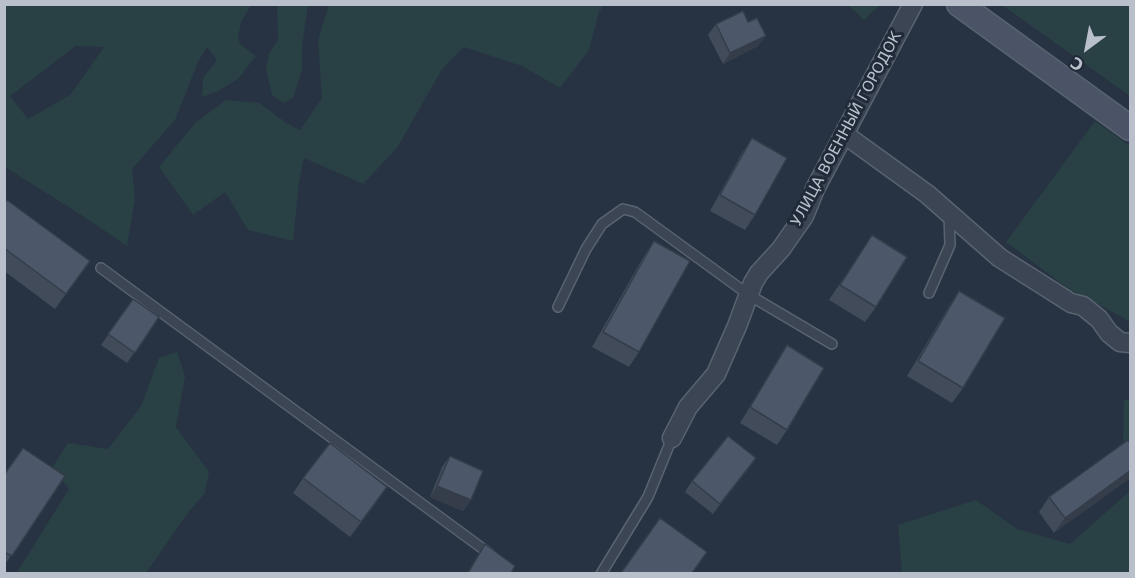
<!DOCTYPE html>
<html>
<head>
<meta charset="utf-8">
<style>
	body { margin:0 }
	#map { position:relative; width:1135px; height:578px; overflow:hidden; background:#273343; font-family:"DejaVu Sans",sans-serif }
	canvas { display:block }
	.frame { position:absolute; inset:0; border:6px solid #b9c0cc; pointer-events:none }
	.north { position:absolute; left:1057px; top:18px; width:60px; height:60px; -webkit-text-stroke:4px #202a38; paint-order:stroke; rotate:212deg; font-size:16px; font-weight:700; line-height:24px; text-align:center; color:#b9c0cc }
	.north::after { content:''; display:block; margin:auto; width:21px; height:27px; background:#b9c0cc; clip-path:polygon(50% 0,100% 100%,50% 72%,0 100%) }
</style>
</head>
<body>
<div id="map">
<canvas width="1135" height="578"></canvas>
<div class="frame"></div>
<div class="north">С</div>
</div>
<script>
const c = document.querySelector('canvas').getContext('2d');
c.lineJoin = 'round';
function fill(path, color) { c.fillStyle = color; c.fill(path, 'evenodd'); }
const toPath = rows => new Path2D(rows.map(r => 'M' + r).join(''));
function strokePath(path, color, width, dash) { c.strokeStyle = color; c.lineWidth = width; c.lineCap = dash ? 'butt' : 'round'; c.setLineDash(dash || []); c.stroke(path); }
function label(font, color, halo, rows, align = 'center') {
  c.font = font + ' "DejaVu Sans",sans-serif'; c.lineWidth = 6; c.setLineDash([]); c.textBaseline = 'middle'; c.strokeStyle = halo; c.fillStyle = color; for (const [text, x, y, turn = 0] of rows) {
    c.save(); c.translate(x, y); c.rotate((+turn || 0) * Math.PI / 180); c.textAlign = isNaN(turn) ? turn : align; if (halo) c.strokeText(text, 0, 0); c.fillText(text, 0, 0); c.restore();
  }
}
fill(toPath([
	[4,5,251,5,241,22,238,38,240,44,256,56,238,79,218,91,202,97,203,78,217,60,207,47,198,62,175,120,132,169,135,199,127,246,86,218,5,167],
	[76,46,104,47,70,95,28,119,10,96],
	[274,5,308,5,302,46,302,70,293,98,283,103,272,95,266,69,269,53,278,40,277,5],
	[329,5,329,4,604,5,599,12,589,50,560,88,522,66,464,47,442,69,397,148,363,184,304,158,299,182,293,241,248,230,225,192,193,215,159,167,195,123,226,100,259,103,288,124,300,130,322,98,318,40],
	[848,5,880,5,864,20],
	[1002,5,1130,5,1130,96],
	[1095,121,1130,146,1130,322,1093,301,1070,290,1006,242],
	[177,352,185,376,176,427,209,472,205,493,187,514,146,573,16,574,69,489,52,468,68,443,108,449,141,406,159,358],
	[1124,400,1130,400,1130,448,1123,440],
	[1130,491,1130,573,902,573,898,525,976,500,1017,529,1070,544]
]), '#294044');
const service = toPath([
	[101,268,490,554],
	[929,293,950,245,949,215],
	[558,307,586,249,602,224,623,209,635,212,749,295,832,344],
	[601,574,648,497,672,438]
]);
const minor = toPath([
	[844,134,927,194,1000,258,1071,303,1083,306,1099,319,1109,333,1120,342,1130,343],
	[672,438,688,407,716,374,737,326,753,283,759,273,781,249,804,216,815,189,913,4]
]);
const secondary = toPath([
	[959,4,1130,128]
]);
strokePath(service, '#5a6370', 12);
strokePath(minor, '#5a6370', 21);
strokePath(secondary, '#5a6370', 27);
strokePath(service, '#3c4553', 9);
strokePath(minor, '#3c4553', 18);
strokePath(secondary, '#4a5466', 24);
fill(toPath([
	[716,24,758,46,723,64,708,35],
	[752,138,755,215,745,230,710,211,742,153],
	[4,204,79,276,55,309,4,271],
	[872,235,876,307,865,322,829,300],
	[654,241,639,352,629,367,592,347,644,256],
	[959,291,963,388,952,403,907,376,949,306],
	[133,299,159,317,127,363,101,345],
	[787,345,787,430,777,445,740,423,777,361],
	[1131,444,1054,533,1039,512,1049,497],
	[450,456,471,500,463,511,430,497,442,467],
	[756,458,713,514,685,492,692,481],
	[4,474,65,476,4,566],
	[303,478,377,502,350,537,293,493],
	[485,544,511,573,467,573]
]), '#414b5a');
fill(toPath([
	[766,36,758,46,723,64,730,53],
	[756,458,749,469,713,514,720,504],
	[1131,470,1131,478,1054,533,1065,518],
	[437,486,471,500,463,511,430,497],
	[387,487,377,502,350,537,361,522]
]), '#353d4a');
const building = toPath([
	[743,11,748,22,757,18,766,36,730,53,716,24,743,11],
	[752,138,787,158,755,215,720,195,752,138],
	[7,200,90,261,66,294,4,248,4,204,7,200],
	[872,235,907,257,876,307,840,285,872,235],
	[654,241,690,261,639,352,603,332,654,241],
	[959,291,1005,318,963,388,918,361,959,291],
	[133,299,159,317,135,353,108,334,133,299],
	[787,345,824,368,787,430,750,407,787,345],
	[728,436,756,458,720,504,692,481,728,436],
	[1128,440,1131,444,1131,470,1065,518,1049,497,1128,440],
	[330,443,387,487,361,522,303,478,330,443],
	[23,448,65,476,12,556,4,552,4,475,23,448],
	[450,456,483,471,471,500,437,486,450,456],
	[660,518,707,552,692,573,621,573,660,518],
	[485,544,515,566,511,573,468,573,485,544]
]);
fill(building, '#4c5769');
strokePath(building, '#353d4a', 1.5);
label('15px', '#b9c0cc', '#202a38', [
	["УЛИЦА ВОЕННЫЙ ГОРОДОК",847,129,-62]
]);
</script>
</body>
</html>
